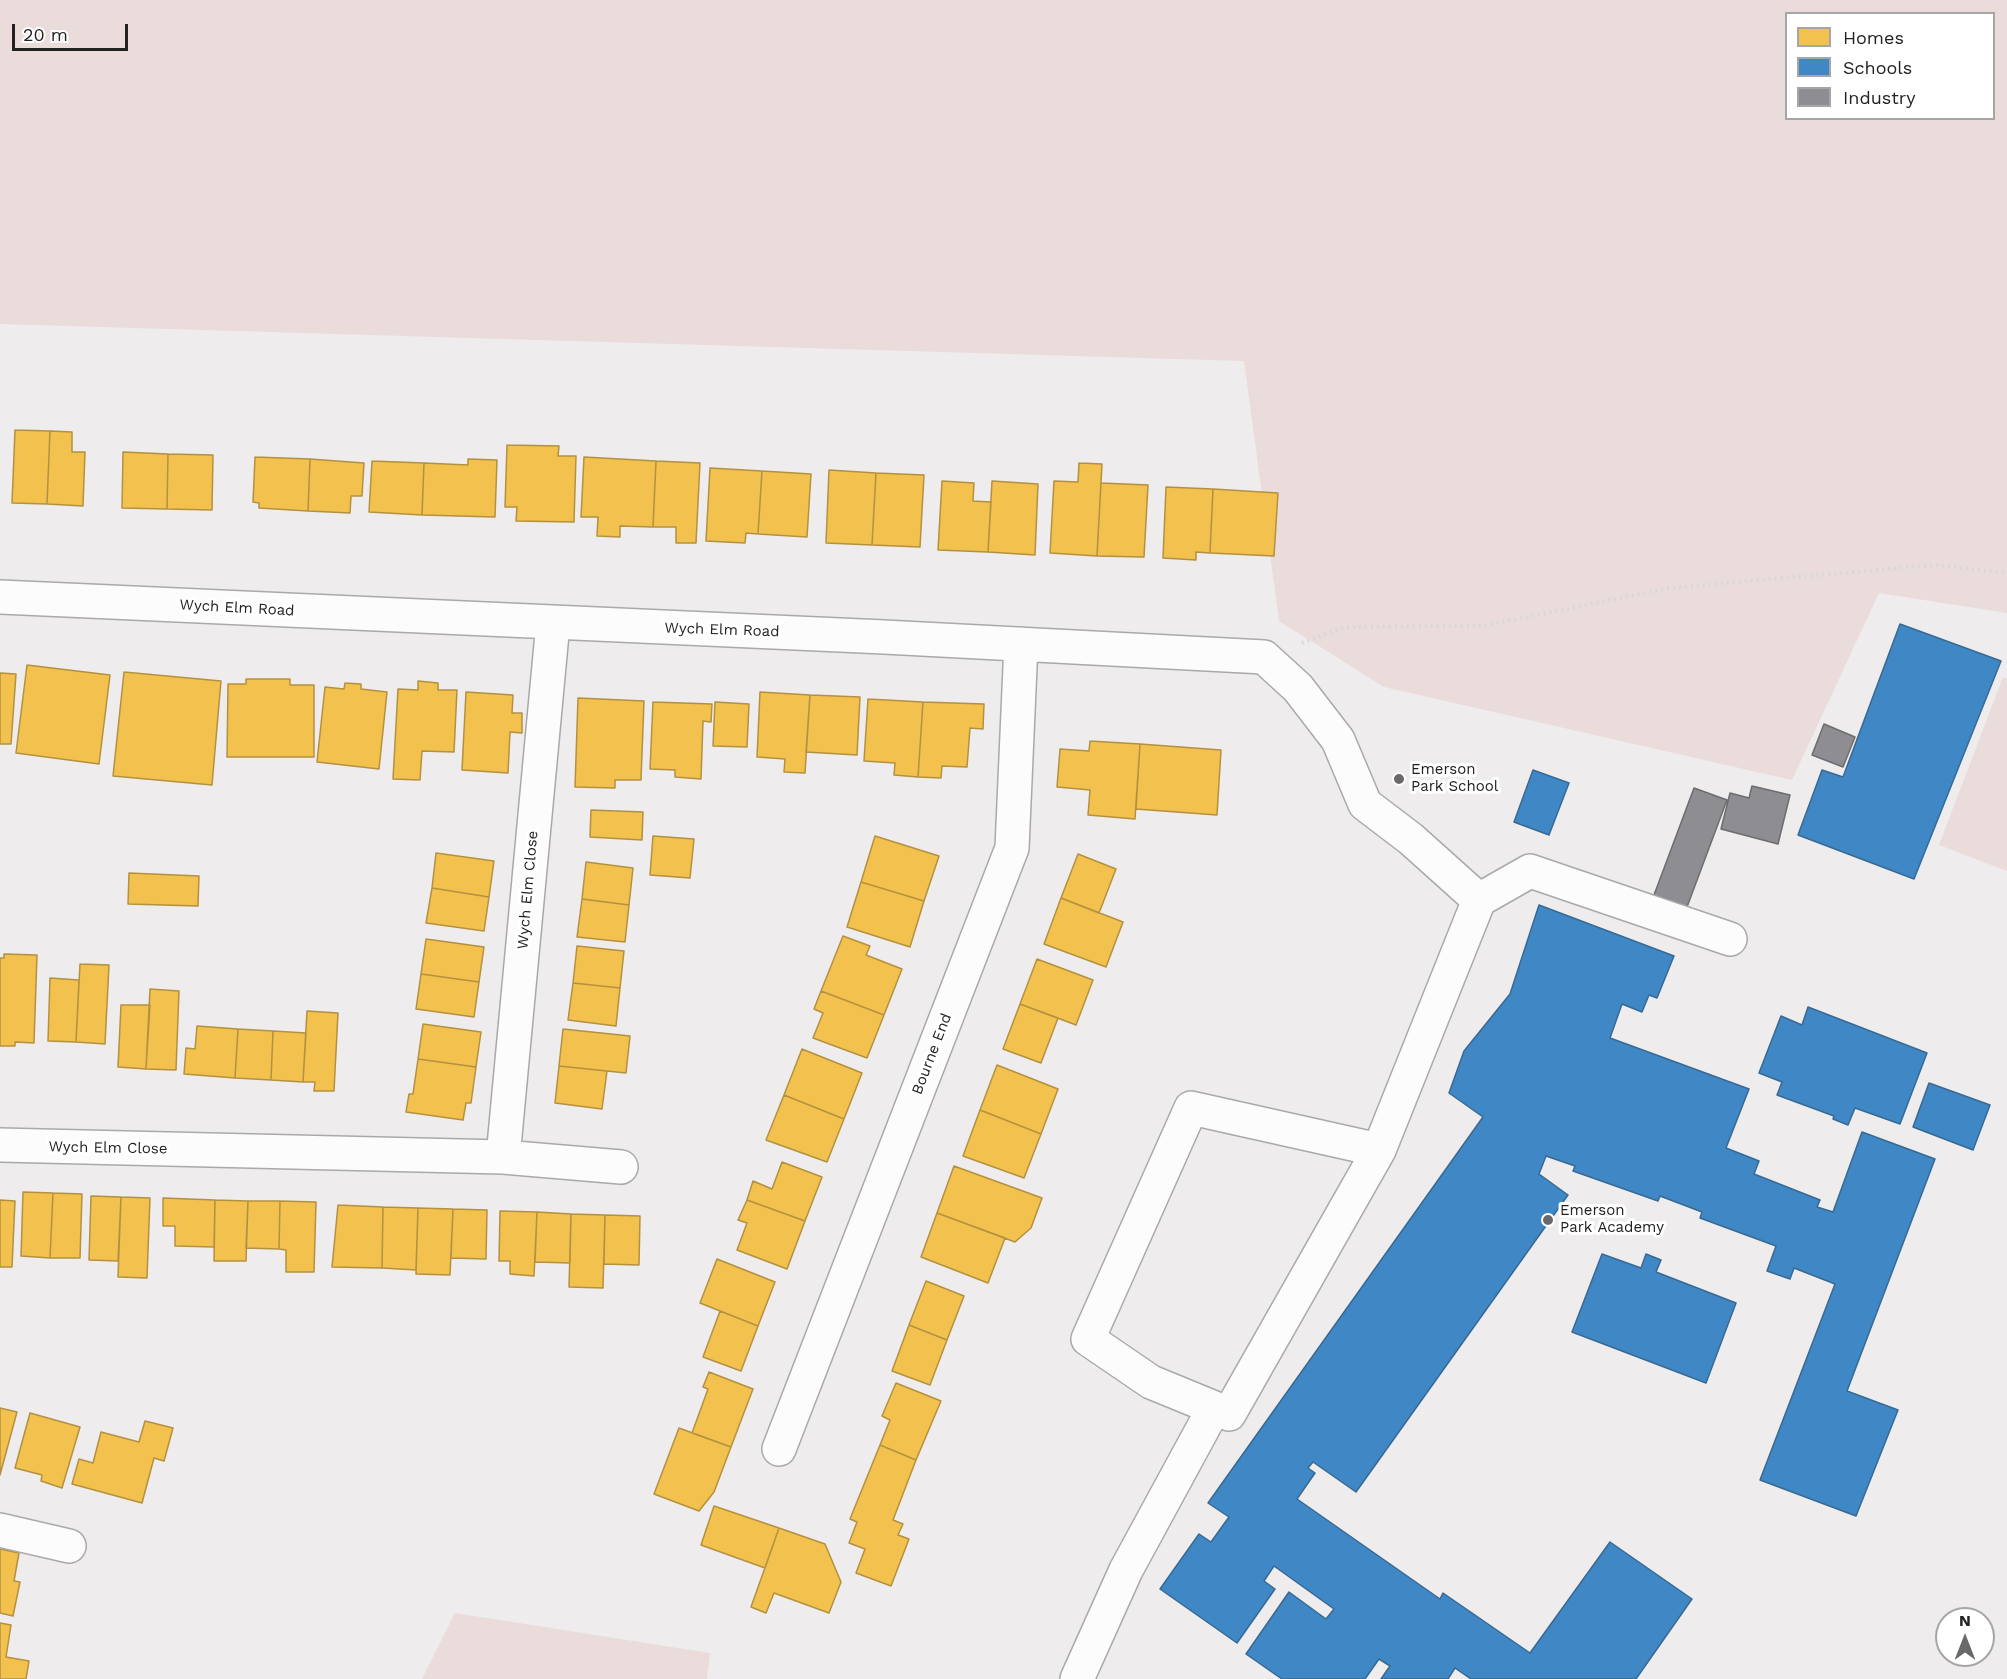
<!DOCTYPE html>
<html>
<head>
<meta charset="utf-8">
<style>
	body { margin:0 }
	#map { position:relative; width:2007px; height:1679px; overflow:hidden; background:#eeecec; font-family:"Work Sans",sans-serif }
	canvas { display:block }
	.legend { position:absolute; left:1785px; top:12px; width:210px; height:108px; box-sizing:border-box; background:#fff; border:2px solid #a7a6a6; margin:0; padding:8px 10px; list-style:none; font-size:18px; color:#232121 }
	.legend li { display:flex; align-items:center; gap:12px; height:30px }
	.legend b { width:30px; border:2px solid #a7a6a6 }
	.north { position:absolute; left:1935px; top:1607px; width:60px; height:60px; box-sizing:border-box; background:#fff; border:2px solid #a7a6a6; border-radius:50%; rotate:0deg; font-size:16px; font-weight:700; line-height:24px; text-align:center; color:#232121 }
	.north::after { content:''; display:block; margin:auto; width:21px; height:27px; background:#6a6868; clip-path:polygon(50% 0,100% 100%,50% 72%,0 100%) }
	.scale { position:absolute; left:12px; top:24px; width:116px; height:27px; box-sizing:border-box; border:3px solid #232121; border-top:0; padding-left:8px; font-size:18px; line-height:21px; white-space:nowrap; color:#232121; -webkit-text-stroke:4px #fff; paint-order:stroke }
</style>
</head>
<body>
<div id="map">
<canvas width="2007" height="1679"></canvas>
<ul class="legend">
<li><b style="height:16px;background:#f2c14e"></b>Homes</li>
<li><b style="height:16px;background:#3f88c5"></b>Schools</li>
<li><b style="height:16px;background:#8d8d92"></b>Industry</li>
</ul>
<div class="north">N</div>
<div class="scale">20 m</div>
</div>
<script>
const c = document.querySelector('canvas').getContext('2d');
c.lineJoin = 'round';
function fill(path, color) { c.fillStyle = color; c.fill(path, 'evenodd'); }
const toPath = rows => new Path2D(rows.map(r => 'M' + r).join(''));
function strokePath(path, color, width, dash) { c.strokeStyle = color; c.lineWidth = width; c.lineCap = dash ? 'butt' : 'round'; c.setLineDash(dash || []); c.stroke(path); }
function label(font, color, halo, rows, align = 'center') {
  c.font = font + ' "Work Sans",sans-serif'; c.lineWidth = 6; c.setLineDash([]); c.textBaseline = 'middle'; c.strokeStyle = halo; c.fillStyle = color; for (const [text, x, y, turn = 0] of rows) {
    c.save(); c.translate(x, y); c.rotate((+turn || 0) * Math.PI / 180); c.textAlign = isNaN(turn) ? turn : align; if (halo) c.strokeText(text, 0, 0); c.fillText(text, 0, 0); c.restore();
  }
}
fill(toPath([
	[0,0,2007,0,2007,613,1879,593,1792,780,1384,687,1279,621,1244,361,0,324],
	[1786,14,1994,14,1994,118,1786,118],
	[2003,677,2007,679,2007,871,1939,845],
	[455,1613,710,1653,707,1679,422,1679]
]), '#ebdcdc');
const homes = toPath([
	[15,430,50,431,47,504,12,503,15,430],
	[50,431,72,432,72,452,85,452,83,506,47,504,50,431],
	[507,445,559,446,558,456,576,456,574,522,516,521,517,507,505,507,507,445],
	[123,452,168,454,167,509,122,508,123,452],
	[168,454,213,455,212,510,167,509,168,454],
	[255,457,310,459,308,511,259,508,259,503,253,502,255,457],
	[584,457,656,461,653,527,620,526,620,537,597,536,598,517,581,517,584,457],
	[310,459,364,463,362,496,351,496,350,513,308,511,310,459],
	[468,459,497,460,495,517,422,515,424,463,468,465,468,459],
	[372,461,424,463,422,515,369,512,372,461],
	[656,461,700,463,696,543,676,543,676,527,653,527,656,461],
	[1079,463,1102,464,1097,556,1050,553,1054,481,1078,482,1079,463],
	[710,468,762,471,758,534,746,533,745,543,706,541,710,468],
	[829,470,876,473,872,545,826,543,829,470],
	[762,471,811,474,807,537,758,534,762,471],
	[876,473,924,475,920,547,872,545,876,473],
	[942,481,974,483,973,501,991,502,988,552,938,550,942,481],
	[992,481,1038,484,1035,555,988,552,992,481],
	[1101,483,1148,485,1144,557,1097,556,1101,483],
	[1166,487,1213,489,1210,553,1196,552,1196,560,1163,558,1166,487],
	[1213,489,1278,493,1274,556,1210,553,1213,489],
	[27,665,110,675,99,764,16,753,27,665],
	[124,672,221,681,212,785,113,776,124,672],
	[0,673,16,674,11,744,0,744,0,673],
	[246,679,290,679,290,685,314,685,314,757,227,757,228,684,246,684,246,679],
	[418,681,438,683,438,690,457,690,454,752,422,751,420,780,393,779,398,689,418,690,418,681],
	[345,683,361,684,361,689,387,692,379,769,317,762,325,687,344,689,345,683],
	[466,692,513,695,512,713,522,713,522,733,510,732,508,773,462,770,466,692],
	[760,692,810,695,805,773,784,772,785,759,757,757,760,692],
	[810,695,860,697,857,755,806,752,810,695],
	[578,698,644,701,641,780,615,780,615,788,575,787,578,698],
	[868,699,923,702,918,777,894,775,895,763,864,761,868,699],
	[653,702,712,704,711,722,703,721,701,779,675,777,675,770,650,769,653,702],
	[715,702,749,704,747,747,713,746,715,702],
	[923,702,984,704,983,729,970,728,967,767,942,766,941,778,918,777,923,702],
	[1090,741,1140,744,1135,819,1088,815,1090,790,1057,787,1060,749,1089,751,1090,741],
	[1140,744,1221,750,1217,815,1136,809,1140,744],
	[591,810,643,812,642,840,590,837,591,810],
	[653,836,694,839,690,878,650,875,653,836],
	[875,836,939,856,924,901,861,882,875,836],
	[436,853,494,861,489,897,432,888,436,853],
	[1078,854,1116,869,1099,913,1061,898,1078,854],
	[586,862,633,868,629,905,582,899,586,862],
	[129,873,199,876,198,906,128,904,129,873],
	[861,882,924,901,910,947,847,927,861,882],
	[432,888,489,897,484,931,426,923,432,888],
	[1061,898,1123,922,1106,967,1044,944,1061,898],
	[582,899,629,905,625,942,577,937,582,899],
	[843,936,870,946,866,955,902,969,884,1015,821,991,843,936],
	[426,939,484,947,479,982,421,974,426,939],
	[577,946,624,951,620,988,573,983,577,946],
	[4,954,37,955,34,1043,15,1042,15,1046,0,1046,0,958,4,958,4,954],
	[1037,959,1093,980,1076,1025,1020,1004,1037,959],
	[80,964,109,965,105,1044,76,1042,80,964],
	[421,974,479,982,474,1017,416,1009,421,974],
	[50,978,79,980,76,1042,48,1041,50,978],
	[573,983,620,988,616,1026,568,1020,573,983],
	[150,989,179,991,176,1070,146,1069,150,989],
	[821,991,884,1015,867,1058,813,1038,823,1013,814,1009,821,991],
	[1020,1004,1058,1018,1041,1063,1003,1049,1020,1004],
	[121,1005,150,1005,146,1069,118,1067,121,1005],
	[307,1011,338,1013,334,1091,314,1091,315,1082,303,1082,307,1011],
	[423,1024,481,1032,476,1067,418,1059,423,1024],
	[197,1026,238,1029,235,1078,184,1074,186,1048,195,1049,197,1026],
	[238,1029,273,1031,271,1080,235,1078,238,1029],
	[563,1029,630,1036,626,1073,559,1066,563,1029],
	[273,1031,306,1033,303,1082,271,1080,273,1031],
	[802,1049,862,1073,844,1119,784,1095,802,1049],
	[418,1059,476,1067,471,1103,466,1103,463,1120,406,1112,409,1094,413,1094,418,1059],
	[997,1065,1058,1089,1041,1134,980,1110,997,1065],
	[559,1066,607,1071,602,1109,555,1103,559,1066],
	[784,1095,844,1119,827,1162,766,1140,784,1095],
	[980,1110,1041,1134,1024,1178,963,1156,980,1110],
	[782,1162,822,1177,805,1221,747,1200,753,1181,772,1189,782,1162],
	[954,1166,1042,1198,1031,1228,1015,1242,937,1213,954,1166],
	[23,1192,53,1193,50,1258,21,1256,23,1192],
	[53,1193,82,1194,80,1258,50,1258,53,1193],
	[91,1196,121,1197,118,1261,89,1260,91,1196],
	[121,1197,150,1198,147,1278,118,1277,121,1197],
	[163,1198,215,1200,214,1247,175,1246,175,1226,163,1226,163,1198],
	[0,1200,15,1201,12,1267,0,1267,0,1200],
	[215,1200,248,1201,246,1261,214,1261,215,1200],
	[747,1200,805,1221,787,1269,737,1250,747,1223,738,1220,747,1200],
	[248,1201,280,1201,279,1249,246,1248,248,1201],
	[280,1201,316,1202,314,1272,286,1272,286,1250,279,1249,280,1201],
	[338,1205,383,1207,382,1268,332,1267,338,1205],
	[383,1207,418,1208,416,1270,382,1268,383,1207],
	[418,1208,453,1209,450,1275,416,1274,418,1208],
	[453,1209,487,1210,486,1259,451,1258,453,1209],
	[500,1211,537,1212,534,1276,510,1274,510,1261,499,1261,500,1211],
	[537,1212,571,1214,570,1263,535,1262,537,1212],
	[937,1213,1005,1238,988,1283,921,1257,937,1213],
	[571,1214,605,1215,603,1288,569,1287,571,1214],
	[605,1215,640,1216,639,1265,604,1264,605,1215],
	[717,1259,775,1282,758,1326,700,1303,717,1259],
	[926,1281,964,1296,947,1340,909,1325,926,1281],
	[720,1311,758,1326,741,1371,703,1357,720,1311],
	[909,1325,947,1340,930,1385,892,1371,909,1325],
	[709,1372,753,1389,731,1447,692,1433,708,1389,703,1387,709,1372],
	[896,1383,941,1401,916,1460,880,1445,890,1420,882,1416,896,1383],
	[0,1408,17,1412,0,1475,0,1408],
	[30,1413,80,1427,62,1488,41,1481,42,1475,15,1468,30,1413],
	[145,1421,173,1428,164,1461,154,1458,142,1503,72,1484,79,1459,93,1463,101,1432,139,1442,145,1421],
	[679,1428,731,1447,714,1492,699,1511,654,1494,679,1428],
	[880,1445,916,1460,893,1520,903,1524,898,1535,909,1539,891,1586,856,1573,865,1549,849,1543,857,1522,850,1519,880,1445],
	[714,1506,779,1528,765,1568,701,1545,714,1506],
	[779,1528,825,1544,841,1582,829,1613,774,1593,766,1613,751,1607,779,1528],
	[0,1549,19,1553,14,1581,20,1582,13,1616,0,1613,0,1549],
	[0,1623,11,1625,6,1657,29,1661,26,1679,0,1679,0,1623]
]);
fill(homes, '#f2c14e');
strokePath(homes, '#b49140', 1.5);
const schools = toPath([
	[1900,624,2001,661,1914,879,1798,835,1822,770,1843,777,1900,624],
	[1533,770,1569,783,1549,835,1514,822,1533,770],
	[1539,905,1674,956,1657,998,1649,995,1642,1012,1622,1004,1610,1038,1749,1089,1726,1148,1759,1161,1754,1174,1820,1200,1817,1207,1833,1212,1862,1132,1935,1159,1847,1391,1898,1410,1856,1516,1760,1480,1835,1284,1794,1268,1790,1279,1767,1271,1776,1246,1700,1218,1702,1212,1660,1196,1658,1201,1573,1171,1575,1166,1546,1156,1539,1174,1568,1195,1356,1492,1313,1462,1308,1468,1315,1473,1297,1499,1440,1599,1443,1593,1530,1653,1610,1542,1692,1599,1636,1679,1471,1679,1455,1668,1448,1679,1381,1679,1390,1666,1379,1659,1365,1679,1282,1679,1246,1654,1289,1592,1326,1619,1334,1609,1274,1566,1264,1581,1275,1589,1237,1643,1160,1589,1199,1534,1211,1542,1229,1517,1208,1503,1483,1117,1449,1093,1464,1051,1510,994,1539,905],
	[1808,1007,1927,1053,1900,1124,1855,1108,1848,1125,1833,1119,1834,1116,1777,1095,1782,1082,1759,1073,1781,1016,1802,1025,1808,1007],
	[1929,1083,1990,1105,1973,1150,1913,1127,1929,1083],
	[1602,1254,1641,1268,1646,1254,1661,1260,1656,1272,1736,1303,1706,1383,1572,1332,1602,1254]
]);
fill(schools, '#3f88c5');
strokePath(schools, '#376994', 1.5);
const industry = toPath([
	[1824,724,1855,737,1843,767,1812,755,1824,724],
	[1752,786,1790,795,1778,844,1721,829,1730,793,1749,798,1752,786],
	[1694,788,1727,800,1687,907,1654,895,1694,788]
]);
fill(industry, '#8d8d92');
strokePath(industry, '#6d6d70', 1.5);
const minor = toPath([
	[0,597,884,637,1264,657,1298,688,1338,740,1365,804,1411,839,1479,900,1379,1150,1229,1414,1151,1382,1088,1339,1191,1108,1379,1150],
	[1479,900,1530,871,1730,939],
	[0,1145,503,1157,621,1167],
	[503,1157,553,623],
	[779,1449,1012,848,1021,644],
	[0,1530,69,1546],
	[1077,1679,1126,1570,1214,1408]
]);
strokePath(minor, '#aaa9a9', 36);
strokePath(toPath([
	[1302,643,1344,627,1482,626,1669,588,1935,565,2007,573]
]), '#d7d6d6', 4, [1.5, 4.5]);
strokePath(minor, '#fcfcfc', 33);
for (const [x, y, r, color] of [
	[1399,779,6,"#6a6868"],
	[1548,1220,6,"#6a6868"]
]) { const dot = new Path2D(); dot.arc(x, y, r, 0, 2 * Math.PI); c.fillStyle = color; c.fill(dot); strokePath(dot, '#fff', 2); }
label('15px', '#232121', '#fff', [
	["Wych Elm Road",237,608,3],
	["Wych Elm Road",722,630,2],
	["Wych Elm Close",528,890,-85],
	["Bourne End",932,1054,-69],
	["Wych Elm Close",108,1148,1]
]);
label('15px', '#232121', '#fff', [
	["Emerson",1411,770],
	["Park School",1411,787],
	["Emerson",1560,1211],
	["Park Academy",1560,1228]
], 'left');
</script>
</body>
</html>
